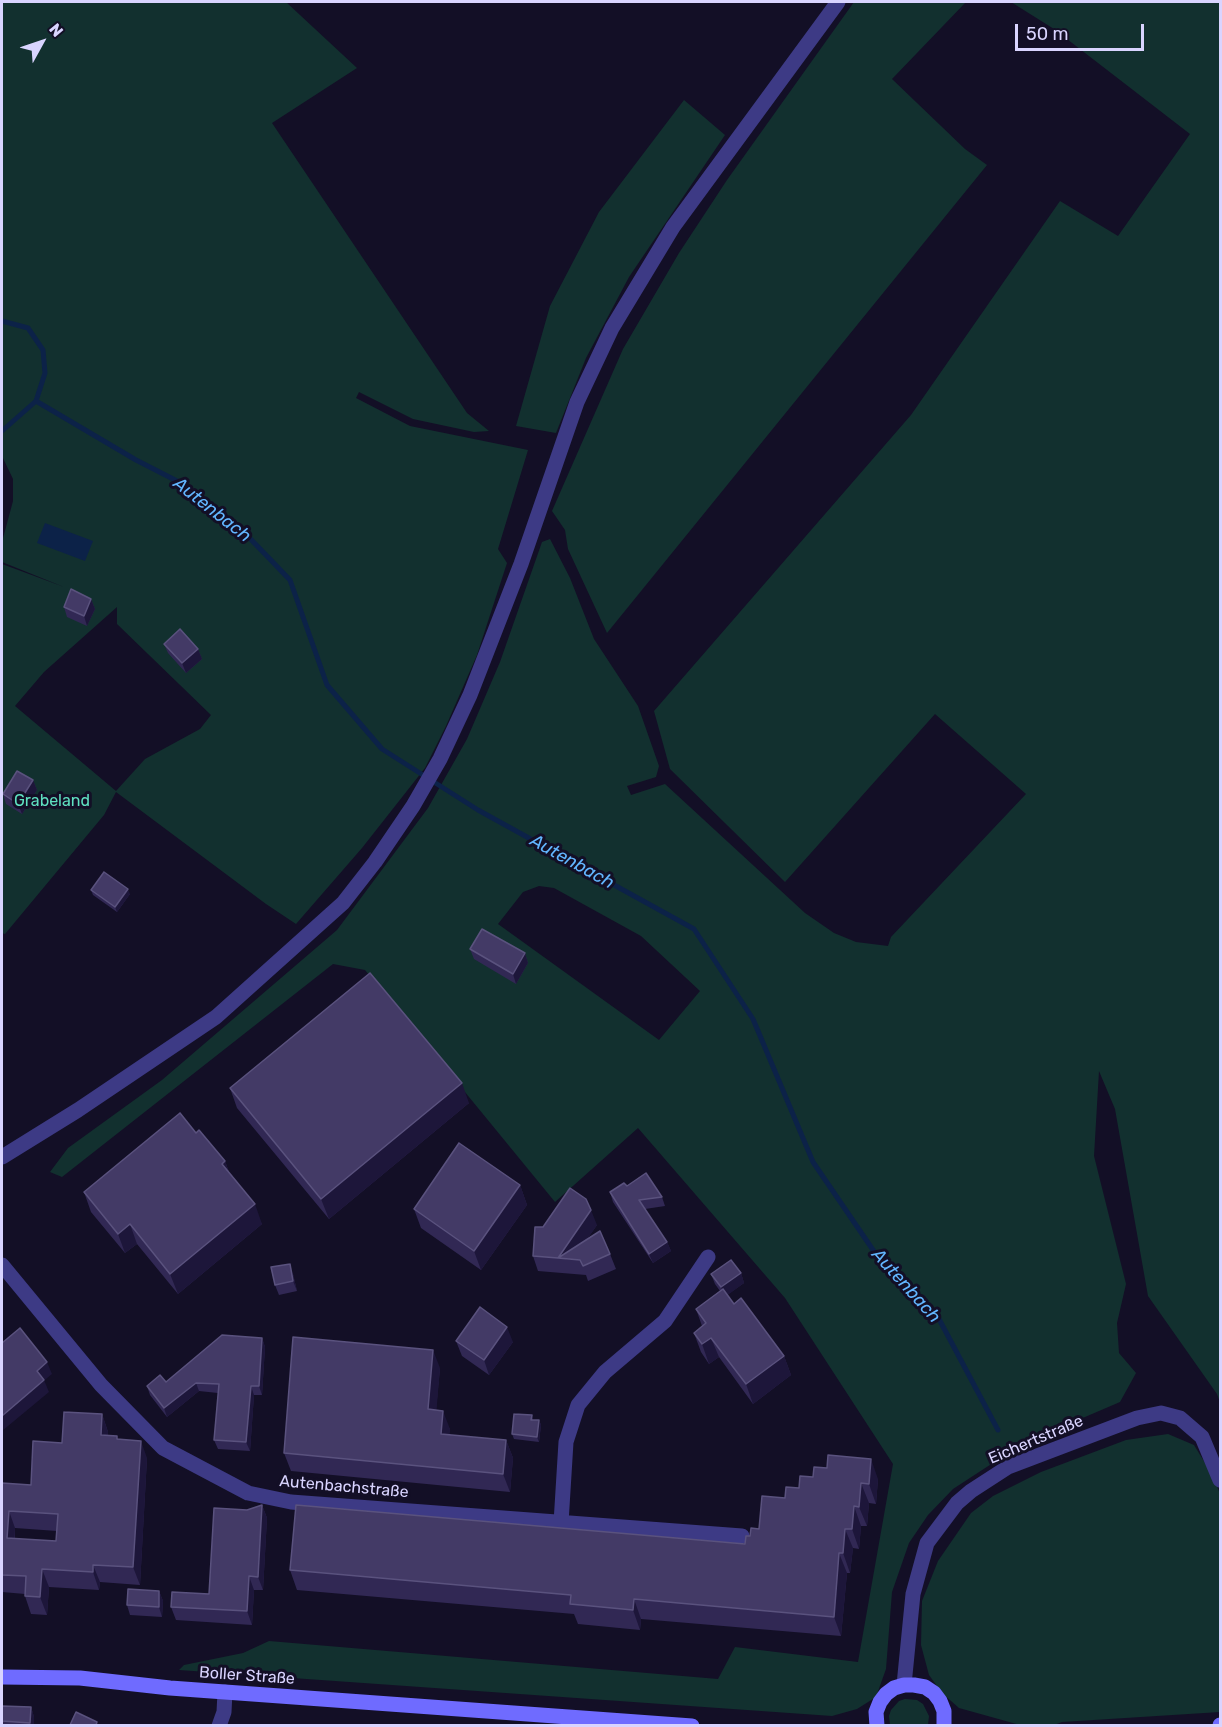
<!DOCTYPE html>
<html>
<head>
<meta charset="utf-8">
<style>
	body { margin:0 }
	#map { position:relative; width:1222px; height:1727px; overflow:hidden; background:#130f26; font-family:Rubik,sans-serif }
	canvas { display:block }
	.frame { position:absolute; inset:0; border:3px solid #d9d4ff; pointer-events:none }
	.north { position:absolute; left:12px; top:12px; width:60px; height:60px; -webkit-text-stroke:4px #130f26; paint-order:stroke; rotate:50deg; font-size:16px; font-weight:700; line-height:24px; text-align:center; color:#d9d4ff }
	.north::after { content:''; display:block; margin:auto; width:21px; height:27px; background:#d9d4ff; clip-path:polygon(50% 0,100% 100%,50% 72%,0 100%) }
	.scale { position:absolute; left:1015px; top:24px; width:129px; height:27px; box-sizing:border-box; border:3px solid #d9d4ff; border-top:0; padding-left:8px; font-size:18px; line-height:21px; white-space:nowrap; color:#d9d4ff; -webkit-text-stroke:4px #130f26; paint-order:stroke }
</style>
</head>
<body>
<div id="map">
<canvas width="1222" height="1727"></canvas>
<div class="frame"></div>
<div class="north">N</div>
<div class="scale">50 m</div>
</div>
<script>
const c = document.querySelector('canvas').getContext('2d');
c.lineJoin = 'round';
function fill(path, color) { c.fillStyle = color; c.fill(path, 'evenodd'); }
const toPath = rows => new Path2D(rows.map(r => 'M' + r).join(''));
function strokePath(path, color, width, dash) { c.strokeStyle = color; c.lineWidth = width; c.lineCap = dash ? 'butt' : 'round'; c.setLineDash(dash || []); c.stroke(path); }
function label(font, color, halo, rows, align = 'center') {
  c.font = font + ' Rubik,sans-serif'; c.lineWidth = 6; c.setLineDash([]); c.textBaseline = 'middle'; c.strokeStyle = halo; c.fillStyle = color; for (const [text, x, y, turn = 0] of rows) {
    c.save(); c.translate(x, y); c.rotate((+turn || 0) * Math.PI / 180); c.textAlign = isNaN(turn) ? turn : align; if (halo) c.strokeText(text, 0, 0); c.fillText(text, 0, 0); c.restore();
  }
}
fill(toPath([
	[2,2,286,2,357,68,272,123,467,413,489,431,474,432,413,419,359,392,356,398,410,426,528,450,498,549,507,563,477,655,446,726,425,768,362,848,296,924,266,904,116,792,104,815,5,934,2,933,2,564,64,587,2,562,2,542,13,501,13,479,2,456],
	[117,607,117,624,211,715,200,729,145,759,116,791,15,706,44,672],
	[854,2,966,2,892,79,965,149,987,165,607,633,568,549,565,530,552,511,623,349,679,253,727,180],
	[1011,2,1220,2,1220,1402,1217,1394,1148,1296,1115,1109,1099,1071,1094,1156,1126,1284,1117,1323,1119,1353,1136,1373,1120,1402,1022,1444,953,1489,928,1515,909,1543,892,1592,886,1669,876,1697,857,1709,832,1716,179,1670,184,1665,243,1653,269,1641,718,1679,735,1647,858,1662,893,1464,785,1298,638,1128,555,1202,365,970,333,964,62,1177,50,1172,68,1148,162,1080,337,930,428,808,467,739,500,662,542,542,550,539,570,578,594,639,638,706,659,766,656,777,627,786,631,795,665,784,805,913,834,933,856,942,888,946,891,937,1026,794,935,714,785,882,670,769,654,711,911,415,1060,201,1118,236,1190,134,1054,29],
	[539,886,554,888,641,936,700,991,659,1040,498,924,523,892],
	[684,100,725,135,629,277,586,358,556,433,516,426,550,306,599,212],
	[1168,1434,1194,1445,1213,1476,1220,1494,1220,1712,1062,1722,1054,1725,1020,1725,959,1708,942,1693,929,1675,921,1645,922,1601,938,1561,971,1513,993,1496,1041,1472,1126,1440],
	[905,1699,917,1700,923,1704,929,1716,928,1725,890,1725,889,1716,891,1710,899,1701]
]), '#12302f');
fill(toPath([
	[45,523,93,541,85,561,37,543]
]), '#0c2248');
strokePath(toPath([
	[2,321,28,328,43,350,45,373,36,401,2,431],
	[36,401,136,460,179,482,239,527,290,580,327,685,382,749,478,810,694,929,753,1019,813,1162,886,1269,939,1319,998,1430]
]), '#0c2248', 5);
strokePath(toPath([
	[2,1265,101,1385,163,1448,248,1493,291,1502,742,1536],
	[561,1523,566,1442,578,1405,605,1372,665,1321,708,1257],
	[219,1726,224,1712,225,1692]
]), '#3d3a85', 15);
strokePath(toPath([
	[2,1157,78,1110,216,1017,343,903,375,862,413,806,440,759,470,695,521,564,577,402,612,328,673,227,838,2],
	[904,1685,913,1594,927,1543,957,1503,971,1491,1008,1467,1137,1418,1161,1413,1180,1418,1202,1437,1220,1480]
]), '#3d3a85', 15);
strokePath(toPath([
	[2,1677,80,1678,170,1688,692,1726],
	[877,1726,876,1712,880,1702,886,1694,894,1688,904,1685,914,1685,925,1687,934,1693,940,1701,944,1711,944,1726],
	[1220,1726,1220,1725]
]), '#6f6bff', 15);
fill(toPath([
	[91,599,95,609,87,626,67,617,64,607],
	[164,644,198,649,202,659,186,673,168,653],
	[33,780,37,790,22,814,6,804,3,794],
	[91,890,130,894,117,912,93,895],
	[470,949,525,953,528,963,516,984,474,959],
	[230,1088,469,1103,329,1219,237,1108],
	[196,1133,225,1161,229,1172,262,1224,178,1294,137,1244,125,1253,91,1212,84,1192],
	[520,1185,527,1205,481,1270,421,1228,414,1209],
	[627,1186,662,1197,665,1206,645,1209,667,1242,671,1251,653,1263,613,1202,610,1192],
	[597,1225,587,1239,610,1254,616,1269,588,1281,586,1275,538,1271,533,1256,543,1227],
	[741,1273,744,1283,727,1295,734,1304,784,1356,791,1375,753,1404,719,1357,709,1364,701,1352,694,1333,702,1326,696,1309,720,1291,715,1284,711,1274],
	[293,1274,297,1291,279,1295,275,1285],
	[262,1338,265,1347,262,1395,254,1395,250,1451,218,1449,214,1440,218,1393,199,1391,167,1417,150,1395,147,1386,166,1382],
	[456,1341,513,1342,489,1375,462,1356],
	[440,1368,436,1410,450,1429,449,1435,506,1440,513,1458,510,1492,291,1471,284,1453],
	[102,1414,108,1432,108,1435,119,1439,147,1458,140,1585,100,1582,99,1590,49,1587,47,1615,31,1614,25,1596,25,1594,2,1592,2,1483,31,1485,62,1443],
	[15,1528,57,1531,56,1541,15,1539],
	[532,1415,533,1420,539,1420,541,1425,539,1442,514,1439,512,1434],
	[813,1477,878,1479,876,1504,869,1503,867,1526,861,1526,859,1549,853,1548,850,1573,847,1573,841,1636,641,1619,640,1630,578,1624,574,1614,297,1590,290,1570,745,1544,750,1536,759,1529,785,1498],
	[262,1505,267,1518,263,1590,254,1590,252,1625,176,1620,171,1607,209,1594,247,1510],
	[159,1591,163,1601,162,1617,130,1615,127,1605],
	[2,1706,31,1707,34,1717,34,1725,2,1725]
]), '#312854');
fill(toPath([
	[91,599,95,609,87,626,84,616],
	[198,649,202,659,186,673,182,663],
	[33,780,37,790,22,814,18,804],
	[128,889,130,894,117,912,115,907],
	[525,953,528,963,516,984,513,974],
	[462,1083,469,1103,329,1219,321,1199],
	[225,1161,232,1181,222,1164],
	[520,1185,527,1205,481,1270,474,1251],
	[255,1204,262,1224,178,1294,170,1274],
	[591,1210,597,1225,573,1260,558,1258,563,1273,558,1258],
	[130,1224,137,1244,125,1253,118,1234],
	[667,1242,671,1251,653,1263,649,1254],
	[290,1264,293,1274,297,1291,293,1281],
	[741,1273,744,1283,725,1297,721,1287],
	[507,1327,513,1342,489,1375,484,1360],
	[262,1338,265,1347,262,1395,259,1386],
	[711,1338,719,1357,709,1364,702,1344],
	[433,1350,440,1368,435,1428,428,1409],
	[784,1356,791,1375,753,1404,746,1384],
	[47,1362,52,1374,41,1383,37,1371],
	[44,1380,49,1392,2,1431,2,1416],
	[196,1383,199,1391,167,1417,164,1408],
	[251,1386,254,1395,250,1451,246,1442],
	[443,1411,450,1429,448,1452,441,1434],
	[102,1414,108,1432,107,1452,101,1435],
	[539,1420,541,1425,539,1442,537,1437],
	[506,1440,513,1458,510,1492,503,1474],
	[141,1441,147,1458,140,1585,133,1567],
	[871,1459,878,1479,876,1504,869,1484],
	[861,1483,869,1503,867,1526,859,1507],
	[262,1505,267,1518,263,1590,258,1577],
	[854,1506,861,1526,859,1549,852,1529],
	[9,1511,15,1528,14,1556,7,1538],
	[845,1529,853,1548,850,1573,843,1553],
	[839,1553,847,1573,841,1636,834,1617],
	[93,1565,100,1582,99,1590,93,1572],
	[42,1569,49,1587,47,1615,40,1597],
	[249,1576,254,1590,252,1625,247,1611],
	[159,1591,163,1601,162,1617,159,1607],
	[634,1599,641,1619,640,1630,633,1610],
	[31,1707,34,1717,34,1725,31,1725,30,1723]
]), '#1d163a');
const building = toPath([
	[71,589,91,599,84,616,64,607,71,589],
	[180,629,198,649,182,663,164,644,180,629],
	[17,771,33,780,18,804,3,794,17,771],
	[104,872,128,889,115,907,91,890,104,872],
	[482,929,525,953,513,974,470,949,482,929],
	[370,973,462,1083,321,1199,230,1088,370,973],
	[180,1113,196,1133,199,1130,225,1161,222,1164,255,1204,170,1274,130,1224,118,1234,84,1192,180,1113],
	[459,1143,520,1185,474,1251,414,1209,459,1143],
	[646,1173,662,1197,639,1200,667,1242,649,1254,610,1192,624,1183,627,1186,646,1173],
	[570,1188,586,1199,591,1210,558,1258,533,1256,535,1227,543,1227,570,1188],
	[600,1231,610,1254,583,1266,580,1260,558,1258,600,1231],
	[731,1260,741,1273,721,1287,711,1274,731,1260],
	[290,1264,293,1281,275,1285,271,1267,290,1264],
	[723,1289,734,1304,741,1298,784,1356,746,1384,711,1338,702,1344,694,1333,706,1323,696,1309,723,1289],
	[480,1307,507,1327,484,1360,456,1341,480,1307],
	[20,1328,47,1362,37,1371,44,1380,2,1416,2,1343,20,1328],
	[222,1335,262,1338,259,1386,251,1386,246,1442,214,1440,219,1384,196,1383,164,1408,147,1386,160,1375,166,1382,222,1335],
	[293,1337,433,1350,428,1409,443,1411,441,1434,506,1440,503,1474,284,1453,293,1337],
	[64,1412,102,1414,101,1435,117,1436,117,1439,141,1441,133,1567,93,1565,93,1572,42,1569,40,1597,25,1596,26,1576,2,1575,2,1483,31,1485,33,1441,62,1443,64,1412],
	[9,1511,58,1514,56,1541,7,1538,9,1511],
	[514,1414,532,1415,531,1420,539,1420,537,1437,512,1434,514,1414],
	[828,1455,871,1459,869,1484,861,1483,859,1507,854,1506,852,1529,845,1529,843,1553,839,1553,834,1617,634,1599,633,1610,570,1604,571,1595,290,1570,296,1505,745,1544,746,1536,750,1536,751,1528,759,1529,762,1496,785,1498,786,1487,799,1488,800,1476,813,1477,814,1467,827,1468,828,1455],
	[262,1505,258,1577,249,1576,247,1611,171,1607,172,1592,209,1594,214,1508,247,1510,262,1505],
	[128,1589,159,1591,159,1607,127,1605,128,1589],
	[2,1706,31,1707,30,1723,2,1721,2,1706],
	[76,1712,97,1722,96,1725,70,1725,76,1712]
]);
fill(building, '#433a66');
strokePath(building, '#5a527e', 1.5);
label('16px', '#5fe0c0', '#130f26', [
	["Grabeland",52,801]
]);
label('16px', '#d9d4ff', '#130f26', [
	["Eichertstraße",1036,1440,-23],
	["Autenbachstraße",344,1487,5],
	["Boller Straße",247,1676,4]
]);
label('italic 18px', '#62b6ff', '#130f26', [
	["Autenbach",212,510,38],
	["Autenbach",572,862,29],
	["Autenbach",906,1286,48]
]);
</script>
</body>
</html>
